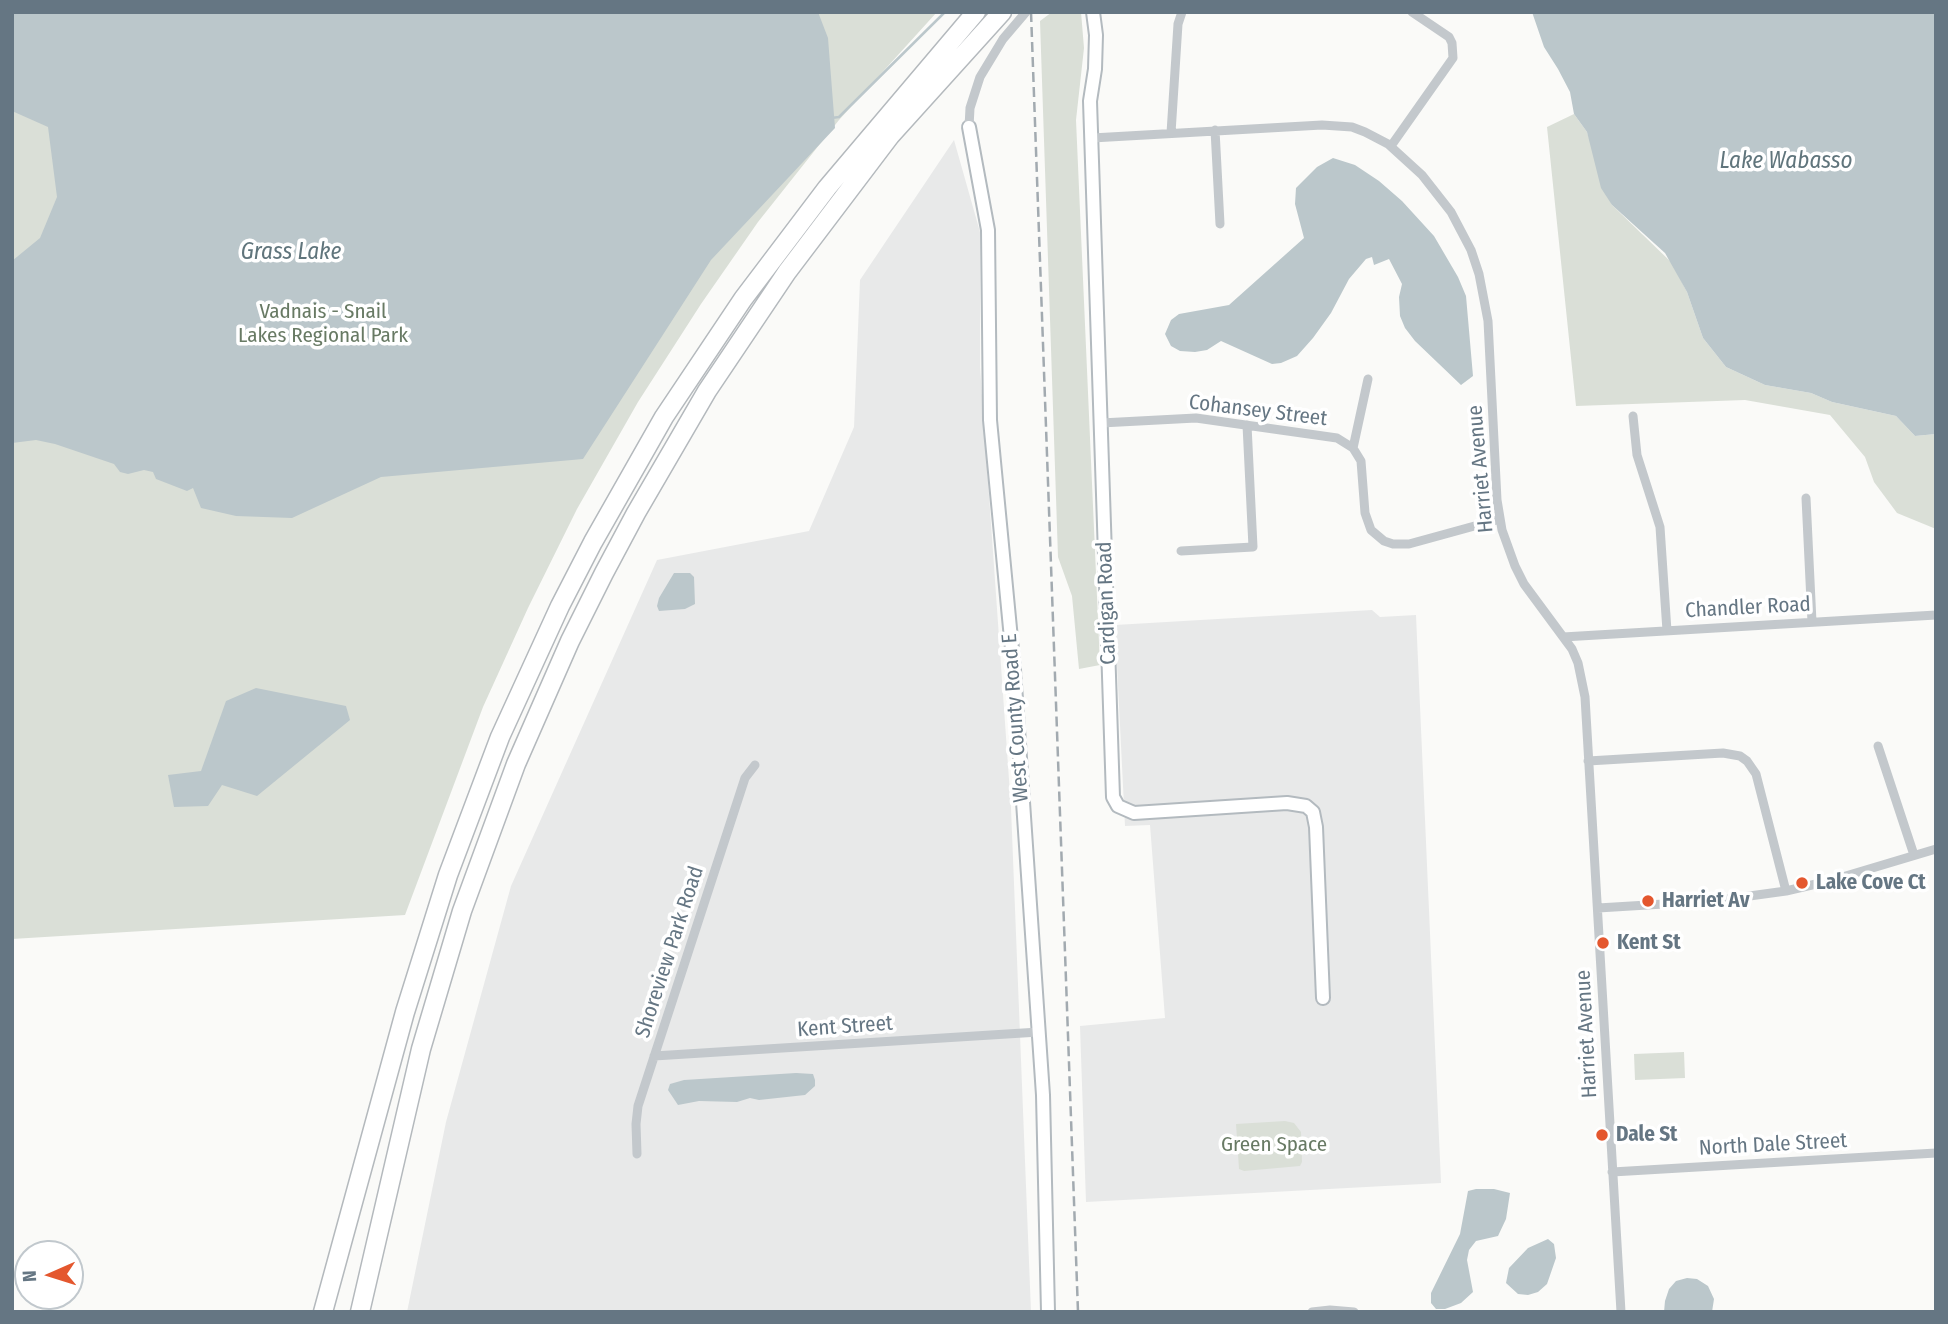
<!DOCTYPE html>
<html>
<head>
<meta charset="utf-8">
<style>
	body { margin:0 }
	#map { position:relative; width:1948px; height:1324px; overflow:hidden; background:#fafaf8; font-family:"Fira Sans Condensed",sans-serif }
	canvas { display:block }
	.frame { position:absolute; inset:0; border:14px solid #657683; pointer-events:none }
	.north { position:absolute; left:14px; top:1240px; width:70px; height:70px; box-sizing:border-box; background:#fff; border:2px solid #c1c8cd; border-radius:50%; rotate:267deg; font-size:19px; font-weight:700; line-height:28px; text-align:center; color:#657683 }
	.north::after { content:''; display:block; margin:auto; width:24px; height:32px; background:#e4572e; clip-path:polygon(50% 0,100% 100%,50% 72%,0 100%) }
</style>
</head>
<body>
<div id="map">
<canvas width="1948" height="1324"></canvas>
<div class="frame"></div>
<div class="north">N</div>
</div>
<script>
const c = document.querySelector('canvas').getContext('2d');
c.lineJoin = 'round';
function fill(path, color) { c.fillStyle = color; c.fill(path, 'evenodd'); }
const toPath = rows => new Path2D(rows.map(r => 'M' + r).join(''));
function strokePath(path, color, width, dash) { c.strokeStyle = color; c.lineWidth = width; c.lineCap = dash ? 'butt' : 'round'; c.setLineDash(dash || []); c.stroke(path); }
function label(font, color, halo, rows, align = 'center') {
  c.font = font + ' "Fira Sans Condensed",sans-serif'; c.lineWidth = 7; c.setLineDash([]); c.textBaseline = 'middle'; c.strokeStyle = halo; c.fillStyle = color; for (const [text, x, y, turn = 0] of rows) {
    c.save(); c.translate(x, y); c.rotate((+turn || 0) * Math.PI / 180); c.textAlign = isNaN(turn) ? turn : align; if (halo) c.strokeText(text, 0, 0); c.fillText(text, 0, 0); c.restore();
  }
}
fill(toPath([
	[954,140,980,232,980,367,1011,808,1031,1312,407,1312,446,1122,511,886,657,560,809,531,854,427,860,280],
	[1372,610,1380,617,1416,615,1441,1183,1086,1202,1080,1026,1165,1018,1150,825,1125,826,1115,625]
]), '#e8e9e9');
fill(toPath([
	[12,12,937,12,839,120,758,222,701,304,638,402,577,509,528,608,483,707,405,915,12,939],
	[1052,12,1081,12,1084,48,1076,120,1100,665,1079,669,1072,596,1058,557,1040,21],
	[1574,114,1587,132,1612,205,1672,263,1687,292,1703,338,1726,367,1765,385,1811,393,1832,402,1896,416,1915,436,1936,434,1936,529,1897,513,1874,482,1865,457,1830,415,1745,400,1576,406,1547,127],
	[1684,1052,1685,1078,1635,1080,1634,1054],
	[1285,1121,1294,1123,1301,1132,1302,1162,1300,1166,1244,1171,1239,1169,1236,1124]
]), '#dadfd7');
fill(toPath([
	[12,12,818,12,828,38,835,128,711,260,583,459,381,477,292,518,236,516,201,508,193,488,187,491,156,479,153,472,144,470,128,474,120,472,114,464,55,444,36,440,12,443,12,261,40,238,57,197,48,127,12,111],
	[1532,12,1936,12,1936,434,1915,436,1896,416,1832,402,1811,393,1765,385,1726,367,1703,338,1687,292,1665,253,1612,205,1601,188,1587,132,1574,114,1570,92,1558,69,1544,47],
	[1333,158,1355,165,1379,181,1402,201,1434,236,1458,277,1466,296,1473,376,1461,385,1415,341,1405,328,1400,316,1399,297,1402,284,1389,259,1374,265,1372,257,1366,259,1349,279,1331,313,1313,338,1297,356,1281,363,1272,364,1221,341,1207,350,1195,352,1180,351,1171,346,1165,334,1171,320,1179,314,1229,305,1304,238,1295,204,1296,188,1317,167],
	[674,573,690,573,694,577,695,604,685,609,659,611,657,606,659,598],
	[256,688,346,706,350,720,257,796,222,785,208,806,174,807,168,775,201,771,226,701],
	[796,1073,813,1074,815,1080,815,1086,805,1095,759,1100,750,1098,737,1102,699,1101,678,1105,668,1090,670,1084,684,1080],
	[1476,1189,1494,1189,1510,1193,1506,1219,1498,1236,1476,1241,1469,1250,1467,1260,1473,1292,1461,1303,1445,1309,1436,1309,1431,1303,1431,1293,1460,1234,1468,1191],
	[1548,1239,1554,1244,1556,1258,1547,1284,1538,1292,1528,1295,1518,1294,1506,1283,1509,1268,1528,1248],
	[1687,1278,1697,1279,1708,1286,1714,1299,1712,1312,1664,1312,1665,1301,1669,1289,1676,1281]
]), '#bbc7cb');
strokePath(toPath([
	[831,118,839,117,945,12]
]), '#bbc7cb', 2.5);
const secondary = toPath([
	[1093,12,1096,35,1095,69,1090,101,1113,797,1118,806,1134,813,1287,803,1306,806,1313,812,1316,827,1323,998],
	[969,127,988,230,990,420,1014,670,1043,1095,1048,1312]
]);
const highway = toPath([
	[323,1312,405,1012,448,875,500,737,560,606,593,542,664,417,743,299,827,188,976,12],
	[360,1312,421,1049,462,911,516,764,570,641,604,573,636,513,707,391,787,272,890,136,1002,12]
]);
strokePath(secondary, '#b3babf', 16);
strokePath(highway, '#b4b9bd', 21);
strokePath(toPath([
	[969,127,970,108,980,77,1003,39,1026,12],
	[1215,130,1220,224],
	[1171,133,1178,24,1182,12],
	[1092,138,1322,125,1352,127,1365,132,1388,144,1422,175,1451,212,1471,250,1479,274,1488,321,1497,500,1502,530,1515,566,1524,584,1572,649,1578,663,1585,697,1621,1312],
	[1391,146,1453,58,1452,43,1449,37,1412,12],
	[1633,416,1637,455,1660,527,1667,631],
	[1101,423,1196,418,1337,438,1353,448,1361,461,1365,513,1371,530,1384,541,1393,544,1409,544,1500,519],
	[1353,448,1368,379],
	[1806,498,1812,622],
	[1181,551,1253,547,1247,425],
	[1563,637,1936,615],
	[1878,746,1914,855],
	[1588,761,1723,753,1740,756,1747,761,1756,774,1786,891],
	[1598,908,1713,901,1786,891,1829,881,1936,849],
	[654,1056,1039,1032],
	[637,1154,636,1124,638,1106,745,778,755,765],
	[1612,1172,1936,1153],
	[1312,1312,1330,1310,1354,1312]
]), '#c3c8cc', 9);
strokePath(secondary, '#fff', 12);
strokePath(highway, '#fff', 18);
strokePath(toPath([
	[1031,12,1078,1312]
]), '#a2aab0', 2.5, [10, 5]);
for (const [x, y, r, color] of [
	[1802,883,7,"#e4572e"],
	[1648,901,7,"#e4572e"],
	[1603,943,7,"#e4572e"],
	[1602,1135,7,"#e4572e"]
]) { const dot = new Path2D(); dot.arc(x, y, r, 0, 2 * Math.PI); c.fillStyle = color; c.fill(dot); strokePath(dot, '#fff', 2.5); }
label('21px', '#687a64', '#fff', [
	["Vadnais - Snail",323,312],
	["Lakes Regional Park",323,336],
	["Green Space",1274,1145]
]);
label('21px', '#657683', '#fff', [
	["Cohansey Street",1258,411,7],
	["Harriet Avenue",1481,469,-95],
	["Cardigan Road",1107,603,-92],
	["Chandler Road",1748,608,-3],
	["West County Road E",1016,718,-94],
	["Shoreview Park Road",670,952,-72],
	["Kent Street",845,1027,-4],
	["Harriet Avenue",1587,1034,-93],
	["North Dale Street",1773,1145,-3]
]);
label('bold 21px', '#657683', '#fff', [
	["Lake Cove Ct",1816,883],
	["Harriet Av",1662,901],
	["Kent St",1617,943],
	["Dale St",1616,1135]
], 'left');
label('italic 23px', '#60757c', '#fff', [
	["Lake Wabasso",1786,162],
	["Grass Lake",291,253]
]);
</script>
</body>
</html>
